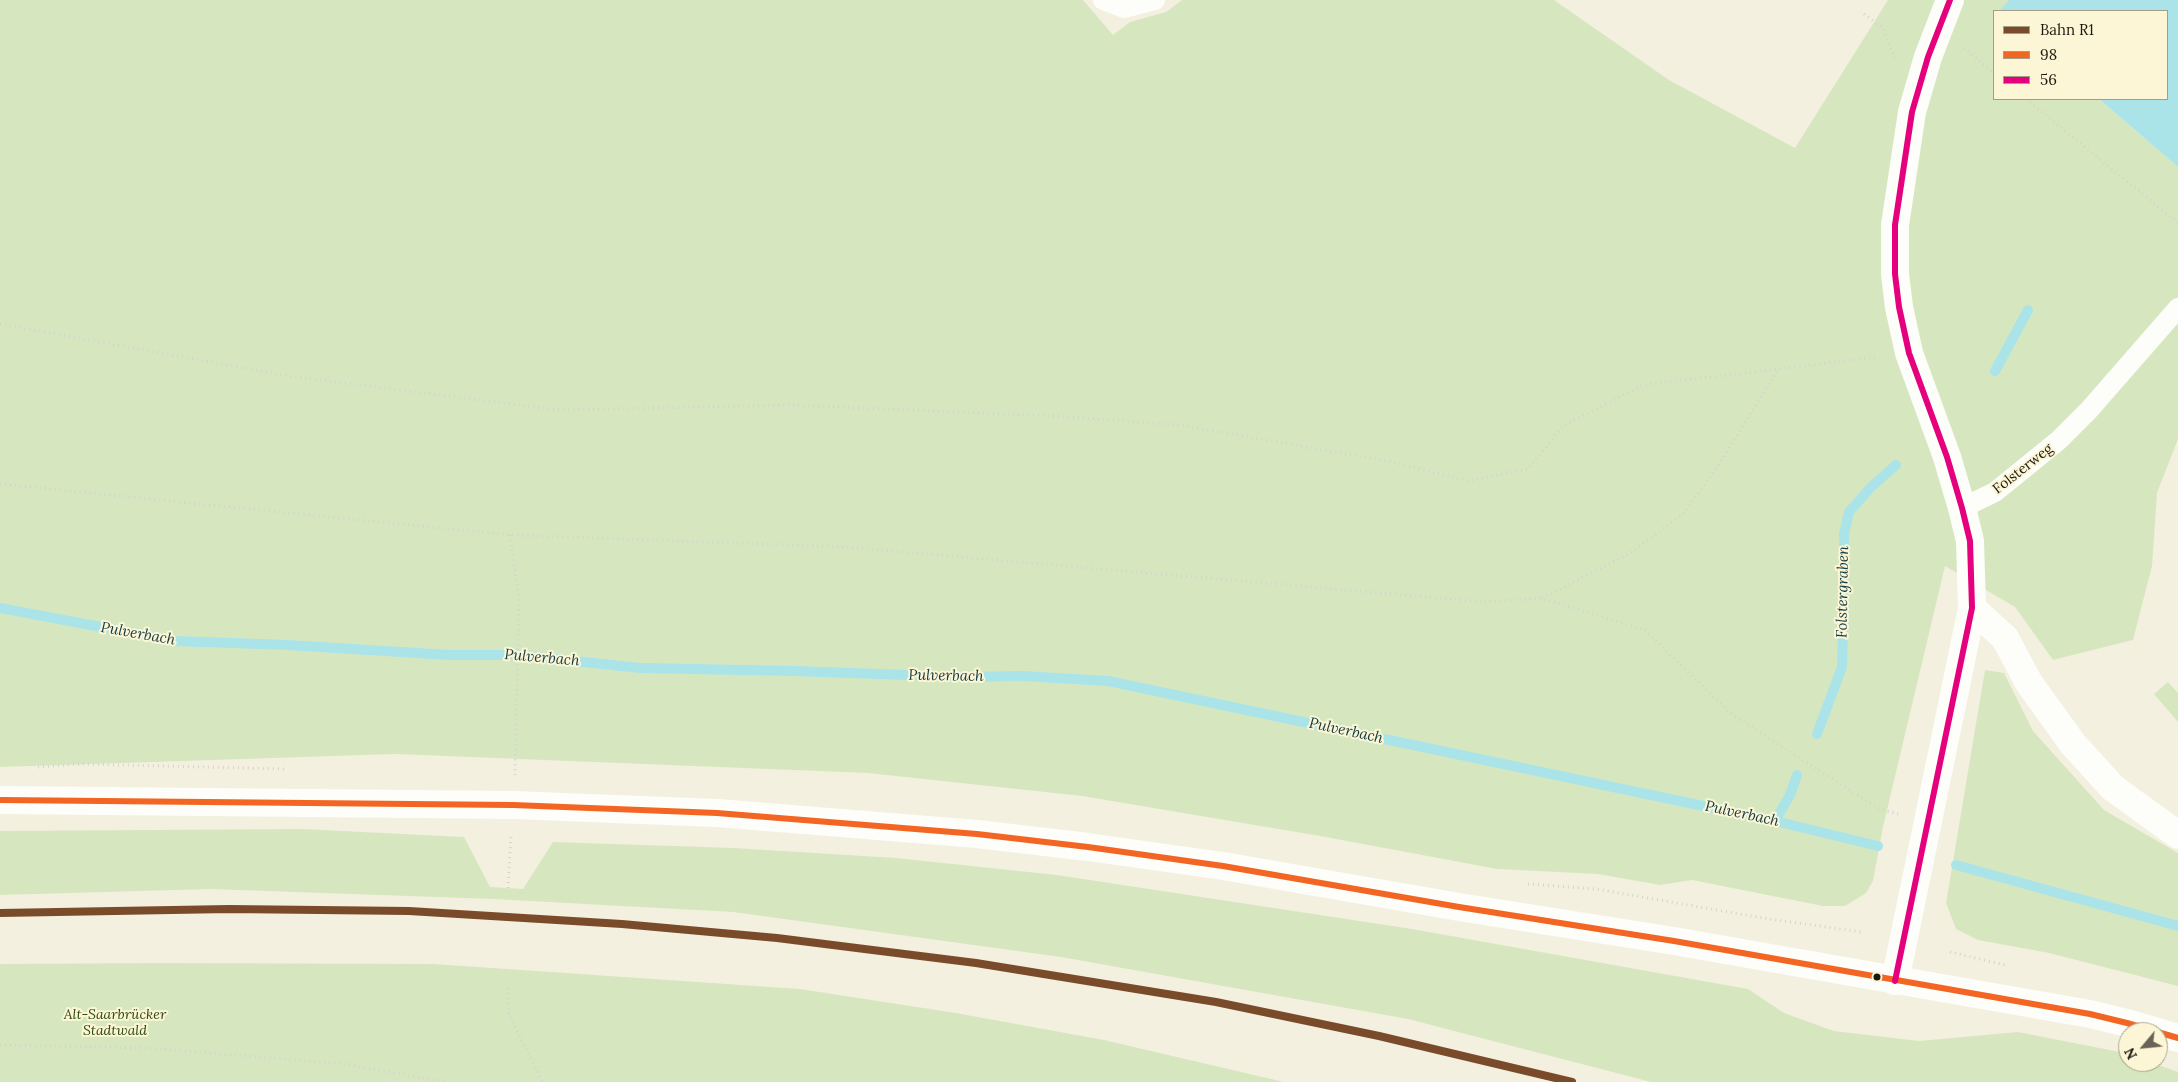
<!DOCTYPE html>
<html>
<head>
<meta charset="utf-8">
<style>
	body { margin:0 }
	#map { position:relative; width:2178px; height:1082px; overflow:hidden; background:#f4f0df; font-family:Lora,serif }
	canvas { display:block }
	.legend { position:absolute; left:1993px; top:10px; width:175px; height:90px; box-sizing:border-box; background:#fdf6d6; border:1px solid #a39e86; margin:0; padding:6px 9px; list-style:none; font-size:15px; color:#1b190e }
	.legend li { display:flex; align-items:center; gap:10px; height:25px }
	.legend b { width:25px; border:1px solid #a39e86 }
	.north { position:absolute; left:2118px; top:1022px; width:50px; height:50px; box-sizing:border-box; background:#fdf6d6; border:1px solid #a39e86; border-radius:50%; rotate:242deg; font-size:14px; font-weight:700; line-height:20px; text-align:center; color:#1b190e }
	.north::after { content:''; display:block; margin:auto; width:18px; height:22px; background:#676457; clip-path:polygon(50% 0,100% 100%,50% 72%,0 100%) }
</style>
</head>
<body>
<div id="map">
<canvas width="2178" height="1082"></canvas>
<ul class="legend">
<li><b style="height:6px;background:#7a4b2a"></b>Bahn R1</li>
<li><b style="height:6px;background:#f26522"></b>98</li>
<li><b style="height:6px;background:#e5007d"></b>56</li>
</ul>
<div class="north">N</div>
</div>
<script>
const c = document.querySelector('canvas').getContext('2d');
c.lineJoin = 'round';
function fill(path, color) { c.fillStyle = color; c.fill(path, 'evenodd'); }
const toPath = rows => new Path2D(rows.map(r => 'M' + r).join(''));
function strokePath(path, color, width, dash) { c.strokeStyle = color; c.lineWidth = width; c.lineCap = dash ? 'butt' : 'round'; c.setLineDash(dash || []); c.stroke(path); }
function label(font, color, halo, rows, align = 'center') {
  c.font = font + ' Lora,serif'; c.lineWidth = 4; c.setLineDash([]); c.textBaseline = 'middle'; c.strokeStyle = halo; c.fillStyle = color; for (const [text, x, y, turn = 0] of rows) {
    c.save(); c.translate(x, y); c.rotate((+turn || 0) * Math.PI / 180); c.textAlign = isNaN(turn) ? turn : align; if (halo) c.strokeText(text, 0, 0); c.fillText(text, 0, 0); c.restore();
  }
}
fill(toPath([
	[0,0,1083,0,1113,35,1130,22,1166,12,1182,0,1554,0,1669,80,1795,148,1888,0,2009,0,2000,11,1994,11,1994,99,2099,99,2178,167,2178,439,2157,493,2152,566,2133,640,2053,660,2015,607,1945,566,1883,827,1873,881,1866,893,1845,906,1823,906,1692,880,1660,885,1598,874,1497,869,1320,836,1082,796,868,773,395,754,0,767],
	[1985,670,2004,673,2033,731,2104,810,2178,853,2178,986,2049,953,1978,940,1956,929,1946,903],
	[2168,682,2178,693,2178,722,2154,694],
	[302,829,464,837,490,887,523,889,553,842,734,848,896,858,1057,875,1412,929,1748,989,1784,1013,1834,1031,1919,1041,2018,1032,2125,1053,2128,1054,2128,1062,2150,1062,2178,1072,2178,1082,1651,1082,1408,1019,1061,957,733,912,493,899,210,889,0,895,0,831],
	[159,963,434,964,800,989,956,1013,1104,1040,1284,1082,0,1082,0,964]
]), '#d6e7c0');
fill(toPath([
	[2009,0,2178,0,2178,167,2099,99,2167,99,2167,11,1999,11]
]), '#aae4e9');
strokePath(toPath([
	[1995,371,2028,310],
	[0,608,175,641,288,645,449,655,517,655,640,668,794,671,963,677,1023,676,1108,681,1775,821,1878,846],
	[1817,734,1842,667,1845,566,1844,534,1849,512,1871,487,1896,465],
	[1775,821,1790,795,1797,775],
	[1956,865,2178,926]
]), '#aae4e9', 10);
strokePath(toPath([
	[1864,14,1883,28,1895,59],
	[1964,48,1994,73],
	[2026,99,2178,223],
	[0,324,289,376,560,410,789,405,1054,416,1180,425,1393,462,1467,481,1528,469,1563,426,1643,385,1878,357],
	[0,484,510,535,845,547,1485,602,1541,598,1645,630,1730,713,1879,809,1898,814],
	[510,535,519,599,515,775],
	[1542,598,1627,555,1683,514,1718,466,1777,371],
	[38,767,82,764,286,769],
	[1528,884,1596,889,1763,918,1861,932],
	[508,888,511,836],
	[1950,952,2005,965],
	[507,988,509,1014,542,1082],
	[0,1045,147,1048,344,1064,446,1082]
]), '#d4d3ce', 3, [1, 4]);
strokePath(toPath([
	[1103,0,1124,8,1155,0],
	[1962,508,1995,492,2059,440,2089,410,2178,308]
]), '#fdfdfa', 20);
strokePath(toPath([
	[1972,608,2005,638,2029,683,2073,744,2113,788,2178,835],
	[1895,981,1972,608,1970,541,1962,508,1947,457,1909,353,1899,307,1895,274,1895,225,1912,112,1928,57,1950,0]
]), '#fdfdfa', 28);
strokePath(toPath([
	[0,800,513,805,717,813,977,834,1088,847,1223,866,1459,907,1674,941,2090,1014,2127,1023,2178,1038]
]), '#fdfdfa', 28);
strokePath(toPath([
	[0,800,513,805,717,813,977,834,1088,847,1223,866,1459,907,1674,941,2090,1014,2127,1023,2178,1038]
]), '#f26522', 6);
strokePath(toPath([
	[1895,981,1972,608,1970,541,1962,508,1947,457,1909,353,1899,307,1895,274,1895,225,1912,112,1928,57,1950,0]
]), '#e5007d', 6);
strokePath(toPath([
	[0,913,229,909,409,911,622,924,777,938,976,963,1216,1002,1379,1036,1572,1082]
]), '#7a4b2a', 8);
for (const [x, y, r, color] of [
	[1877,977,4.5,"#1b190e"]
]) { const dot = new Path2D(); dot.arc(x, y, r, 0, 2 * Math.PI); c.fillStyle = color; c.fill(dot); strokePath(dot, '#fdf6d6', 2); }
label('14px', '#1b190e', '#fdf6d6', [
	["Folsterweg",2023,469,-38]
]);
label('italic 14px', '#2c4a10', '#fdf6d6', [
	["Alt-Saarbrücker",115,1015],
	["Stadtwald",115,1031]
]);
label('italic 15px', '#133c42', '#fdf6d6', [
	["Folstergraben",1843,592,-89],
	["Pulverbach",138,634,10],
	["Pulverbach",542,658,5],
	["Pulverbach",946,676,1],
	["Pulverbach",1346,731,12],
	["Pulverbach",1742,814,12]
]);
</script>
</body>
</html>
